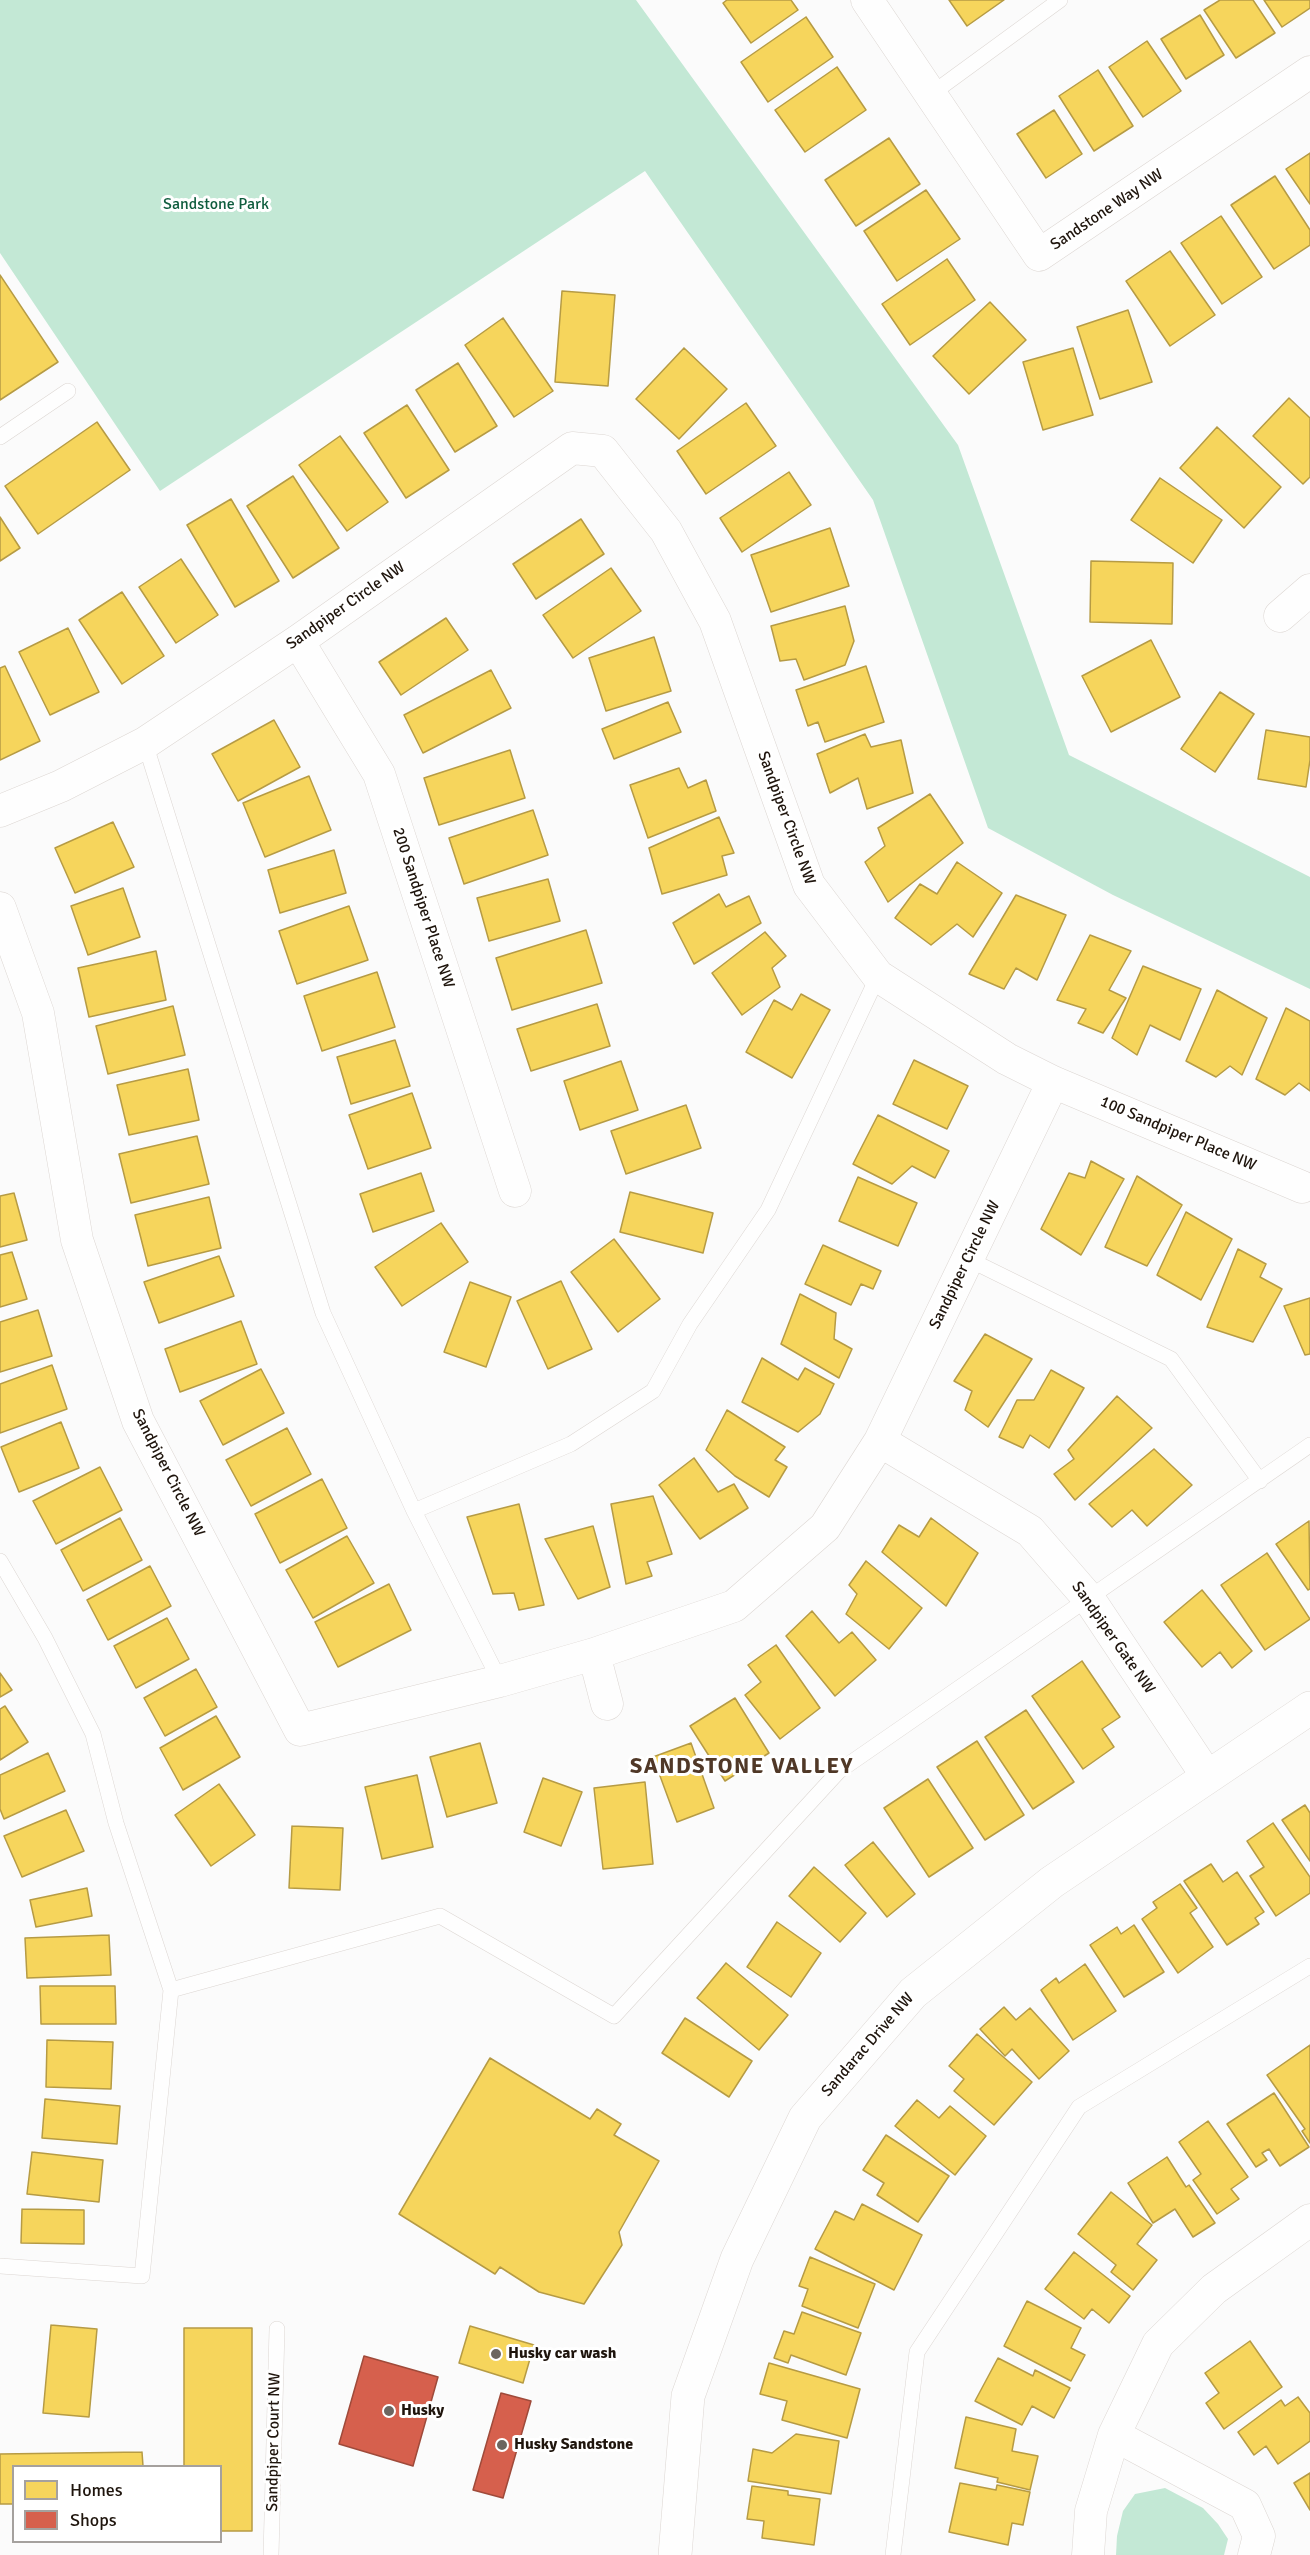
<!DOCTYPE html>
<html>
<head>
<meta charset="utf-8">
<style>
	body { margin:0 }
	#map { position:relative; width:1310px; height:2555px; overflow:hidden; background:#fbfbfb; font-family:Signika,sans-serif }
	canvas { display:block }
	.legend { position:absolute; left:12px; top:2465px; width:210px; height:78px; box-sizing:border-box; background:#fff; border:2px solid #a5a19e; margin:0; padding:8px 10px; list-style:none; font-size:18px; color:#1f150d }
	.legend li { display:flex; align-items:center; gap:12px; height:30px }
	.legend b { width:30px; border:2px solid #a5a19e }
</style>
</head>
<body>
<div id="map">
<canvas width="1310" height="2555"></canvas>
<ul class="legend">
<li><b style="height:16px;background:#f6d55c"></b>Homes</li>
<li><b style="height:16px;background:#d6604d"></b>Shops</li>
</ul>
</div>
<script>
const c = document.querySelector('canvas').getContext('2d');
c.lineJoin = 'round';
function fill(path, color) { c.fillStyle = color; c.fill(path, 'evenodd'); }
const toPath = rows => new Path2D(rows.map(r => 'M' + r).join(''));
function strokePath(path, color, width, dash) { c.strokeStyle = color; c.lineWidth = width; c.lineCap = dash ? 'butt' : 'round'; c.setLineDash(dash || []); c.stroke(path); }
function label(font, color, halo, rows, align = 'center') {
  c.font = font + ' Signika,sans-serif'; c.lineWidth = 6; c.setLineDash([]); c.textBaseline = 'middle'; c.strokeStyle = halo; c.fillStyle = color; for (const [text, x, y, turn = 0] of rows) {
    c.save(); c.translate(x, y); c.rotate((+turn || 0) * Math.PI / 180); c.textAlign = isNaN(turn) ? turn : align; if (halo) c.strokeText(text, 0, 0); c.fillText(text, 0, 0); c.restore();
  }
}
fill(toPath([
	[0,0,636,0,958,445,1069,755,1310,877,1310,989,1113,895,988,828,873,500,645,171,160,491,0,253],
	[1165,2488,1203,2508,1218,2524,1228,2539,1224,2555,1116,2555,1117,2536,1123,2511,1135,2494]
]), '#c3e8d5');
const homes = toPath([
	[727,0,791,0,798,10,751,43,723,3,727,0],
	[949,0,1004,0,967,26,949,0],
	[1220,0,1253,0,1275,33,1236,58,1204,10,1220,0],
	[1264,0,1310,0,1310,8,1282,27,1264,0],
	[1200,15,1224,55,1186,79,1161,39,1200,15],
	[806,17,833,57,768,102,741,62,806,17],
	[1147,41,1181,91,1143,117,1109,67,1147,41],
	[837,67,866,110,805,152,775,110,837,67],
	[1098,70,1133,126,1094,151,1059,96,1098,70],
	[1054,110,1082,154,1046,178,1017,134,1054,110],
	[889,138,920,184,856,226,825,180,889,138],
	[1310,153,1310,204,1286,169,1310,153],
	[1275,176,1310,230,1310,245,1274,269,1231,205,1275,176],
	[926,190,960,239,897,281,864,231,926,190],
	[1221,216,1262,277,1222,304,1181,243,1221,216],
	[1170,251,1215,315,1170,346,1126,281,1170,251],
	[947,259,975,300,910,345,882,304,947,259],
	[0,275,58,362,0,400,0,275],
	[562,291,615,295,608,386,555,382,562,291],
	[990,302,1026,340,969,394,933,356,990,302],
	[1128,310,1152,382,1100,399,1077,327,1128,310],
	[503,318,553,391,514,417,465,345,503,318],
	[684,348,727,389,679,439,636,399,684,348],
	[1073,348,1093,415,1043,430,1023,362,1073,348],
	[458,363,497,426,455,452,416,390,458,363],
	[1289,398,1310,418,1310,477,1303,484,1253,436,1289,398],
	[746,403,776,446,706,494,677,451,746,403],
	[407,405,449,470,406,498,364,433,407,405],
	[97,422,130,470,38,534,5,486,97,422],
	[1217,427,1281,487,1244,528,1180,468,1217,427],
	[340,436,388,502,347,531,299,465,340,436],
	[789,472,811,505,742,552,720,518,789,472],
	[293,476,339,548,293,578,247,506,293,476],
	[1160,478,1222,520,1193,563,1131,520,1160,478],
	[231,499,279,581,235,607,187,525,231,499],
	[0,517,20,548,0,561,0,517],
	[581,519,604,554,536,599,513,564,581,519],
	[830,528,849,586,771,612,751,555,830,528],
	[181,559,218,615,176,643,139,587,181,559],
	[1091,561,1173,563,1172,624,1090,622,1091,561],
	[611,568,641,611,573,658,543,615,611,568],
	[122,592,164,656,122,684,79,620,122,592],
	[845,606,854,641,845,665,804,680,796,659,780,661,771,626,845,606],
	[446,618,468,650,401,695,379,662,446,618],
	[68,628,99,692,50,715,19,652,68,628],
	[654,637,671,691,606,711,589,658,654,637],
	[1151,640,1180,697,1111,732,1082,676,1151,640],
	[5,666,40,741,0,760,0,668,5,666],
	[866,666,884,722,825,742,818,722,808,726,796,690,866,666],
	[491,670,511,708,423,753,404,715,491,670],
	[1220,692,1254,714,1215,772,1181,749,1220,692],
	[668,702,681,732,614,759,602,729,668,702],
	[274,720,300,767,238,801,212,754,274,720],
	[1266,730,1310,737,1310,760,1306,787,1258,779,1266,730],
	[865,734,871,747,901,740,913,793,867,809,858,778,830,793,817,754,865,734],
	[510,750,525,798,439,825,424,778,510,750],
	[679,768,688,788,706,780,716,811,648,838,630,785,679,768],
	[309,776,331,830,265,857,243,803,309,776],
	[930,794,963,843,888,902,865,862,885,846,878,828,930,794],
	[533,810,548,855,464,884,449,838,533,810],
	[719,817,734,853,722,856,727,875,662,894,649,848,719,817],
	[113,822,134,867,75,893,55,848,113,822],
	[334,850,346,893,280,913,268,870,334,850],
	[957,862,1002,893,973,937,957,924,931,945,895,918,920,884,937,894,957,862],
	[548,879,560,921,489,941,477,898,548,879],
	[123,888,140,937,88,955,71,906,123,888],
	[719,894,726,907,749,896,761,923,694,964,673,923,719,894],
	[1016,895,1066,915,1037,980,1016,968,1004,989,969,974,1016,895],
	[349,906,368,960,297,984,279,931,349,906],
	[586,930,602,983,512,1010,496,958,586,930],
	[765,932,786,956,772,968,780,987,742,1015,712,973,765,932],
	[1090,935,1131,951,1109,990,1126,998,1103,1033,1078,1023,1086,1009,1057,1000,1090,935],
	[156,951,166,1000,89,1017,78,968,156,951],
	[1143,966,1201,989,1180,1040,1150,1025,1137,1055,1112,1038,1143,966],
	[377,972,395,1027,322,1051,304,996,377,972],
	[1217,990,1267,1018,1242,1075,1230,1066,1216,1077,1186,1061,1217,990],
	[801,994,830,1010,792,1078,746,1052,774,1000,792,1010,801,994],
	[597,1004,610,1046,531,1071,517,1029,597,1004],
	[173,1006,185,1055,108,1074,96,1026,173,1006],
	[1286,1008,1310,1021,1310,1091,1299,1083,1285,1095,1256,1079,1286,1008],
	[395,1040,410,1086,351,1104,337,1057,395,1040],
	[914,1060,968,1086,947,1129,893,1104,914,1060],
	[621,1061,638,1110,580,1130,564,1081,621,1061],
	[188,1069,199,1120,129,1135,117,1085,188,1069],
	[412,1093,431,1148,368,1169,349,1115,412,1093],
	[686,1105,701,1148,626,1174,611,1131,686,1105],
	[878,1115,949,1151,935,1178,912,1166,892,1184,853,1164,878,1115],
	[197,1136,209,1184,131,1203,119,1154,197,1136],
	[1091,1161,1124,1179,1081,1255,1041,1229,1069,1173,1085,1178,1091,1161],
	[421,1173,434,1211,373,1232,360,1194,421,1173],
	[1137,1176,1182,1205,1147,1266,1105,1247,1137,1176],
	[858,1177,917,1203,898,1246,839,1221,858,1177],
	[630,1192,713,1213,703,1253,620,1232,630,1192],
	[14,1193,27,1240,0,1247,0,1196,14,1193],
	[209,1197,221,1248,148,1266,135,1215,209,1197],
	[1186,1212,1232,1239,1201,1300,1157,1275,1186,1212],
	[441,1223,468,1262,402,1306,375,1267,441,1223],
	[614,1239,660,1299,618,1332,571,1272,614,1239],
	[823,1245,881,1271,873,1289,861,1284,851,1305,805,1284,823,1245],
	[1238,1249,1266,1264,1260,1277,1282,1289,1253,1342,1207,1327,1238,1249],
	[12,1252,27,1299,0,1307,0,1255,12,1252],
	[219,1256,234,1296,159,1323,144,1282,219,1256],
	[561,1281,592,1349,548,1369,517,1301,561,1281],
	[470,1282,511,1297,486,1367,444,1352,470,1282],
	[800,1294,836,1313,834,1339,852,1349,839,1378,781,1344,800,1294],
	[1310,1298,1310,1354,1305,1355,1284,1306,1310,1298],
	[38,1310,52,1356,0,1372,0,1322,38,1310],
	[241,1321,257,1364,180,1392,165,1349,241,1321],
	[985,1334,1032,1359,988,1427,965,1410,972,1391,954,1381,985,1334],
	[762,1358,798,1380,805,1368,834,1384,820,1414,798,1432,742,1402,762,1358],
	[52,1365,67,1409,0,1433,0,1384,52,1365],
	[261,1369,284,1413,223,1445,200,1401,261,1369],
	[1051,1370,1084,1388,1049,1448,1030,1435,1023,1448,999,1437,1017,1400,1034,1400,1051,1370],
	[1117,1396,1152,1428,1075,1500,1054,1474,1074,1459,1068,1450,1117,1396],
	[727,1410,785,1447,775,1460,787,1467,769,1497,735,1476,706,1450,727,1410],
	[61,1422,79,1468,19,1492,1,1447,61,1422],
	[287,1428,311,1474,251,1506,226,1460,287,1428],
	[1154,1449,1192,1485,1147,1526,1132,1510,1112,1527,1089,1504,1154,1449],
	[694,1458,718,1492,734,1484,748,1508,700,1539,659,1485,694,1458],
	[100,1467,122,1510,56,1544,33,1501,100,1467],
	[322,1479,347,1528,280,1563,255,1514,322,1479],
	[653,1496,672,1554,647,1562,652,1576,626,1584,611,1504,653,1496],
	[519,1504,544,1605,519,1610,514,1593,493,1594,467,1517,519,1504],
	[120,1518,142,1560,83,1591,61,1550,120,1518],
	[931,1518,978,1553,946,1606,882,1552,899,1525,919,1537,931,1518],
	[1309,1521,1310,1589,1308,1590,1276,1544,1309,1521],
	[593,1526,610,1587,578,1599,545,1539,593,1526],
	[347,1536,374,1583,313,1618,286,1570,347,1536],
	[1267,1553,1310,1619,1265,1650,1221,1585,1267,1553],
	[866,1561,922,1608,889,1649,846,1614,857,1594,849,1585,866,1561],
	[150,1566,171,1606,108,1640,87,1600,150,1566],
	[389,1584,411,1630,338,1667,315,1622,389,1584],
	[1202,1590,1252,1651,1232,1668,1220,1652,1202,1667,1164,1622,1202,1590],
	[812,1611,839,1643,852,1632,876,1660,835,1696,786,1636,812,1611],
	[167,1618,189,1659,136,1688,114,1646,167,1618],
	[776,1645,820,1708,780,1739,745,1695,761,1682,748,1665,776,1645],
	[1082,1661,1120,1717,1102,1729,1114,1747,1083,1769,1032,1696,1082,1661],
	[196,1669,217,1707,165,1736,144,1698,196,1669],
	[0,1673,12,1690,0,1697,0,1673],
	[735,1698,769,1753,725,1781,690,1726,735,1698],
	[5,1706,28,1742,0,1760,0,1709,5,1706],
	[1026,1710,1074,1782,1033,1809,985,1737,1026,1710],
	[216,1716,240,1757,183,1790,160,1748,216,1716],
	[977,1741,1024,1815,985,1840,937,1767,977,1741],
	[480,1743,497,1803,447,1817,430,1757,480,1743],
	[691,1743,714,1808,677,1822,653,1757,691,1743],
	[48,1753,65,1791,4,1819,0,1809,0,1775,48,1753],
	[417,1775,433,1847,382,1859,365,1787,417,1775],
	[543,1778,582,1792,561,1846,524,1832,543,1778],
	[928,1779,973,1848,929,1877,884,1808,928,1779],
	[645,1782,653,1864,603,1869,594,1788,645,1782],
	[219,1784,255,1835,211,1866,175,1815,219,1784],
	[1305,1805,1310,1813,1310,1861,1282,1820,1305,1805],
	[66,1810,84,1851,22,1877,4,1836,66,1810],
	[1273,1823,1310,1877,1310,1893,1276,1916,1250,1876,1264,1867,1247,1841,1273,1823],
	[292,1826,343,1828,340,1890,289,1888,292,1826],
	[873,1842,915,1894,887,1917,845,1865,873,1842],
	[1211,1864,1223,1882,1237,1872,1264,1912,1255,1918,1259,1924,1227,1945,1184,1881,1211,1864],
	[814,1867,866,1913,840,1942,789,1896,814,1867],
	[1180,1884,1197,1908,1190,1913,1213,1947,1178,1973,1142,1919,1157,1908,1153,1902,1180,1884],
	[87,1888,92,1916,36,1927,30,1900,87,1888],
	[777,1922,821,1953,791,1997,747,1967,777,1922],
	[1134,1925,1164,1972,1124,1997,1090,1945,1117,1927,1121,1934,1134,1925],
	[109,1935,111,1975,27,1978,25,1938,109,1935],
	[726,1963,788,2015,759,2050,697,1998,726,1963],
	[1085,1964,1116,2011,1073,2040,1041,1990,1056,1978,1059,1983,1085,1964],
	[40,1986,115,1986,116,2024,41,2024,40,1986],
	[1004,2007,1016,2020,1030,2008,1069,2051,1039,2079,1012,2049,1005,2056,980,2029,1004,2007],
	[685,2018,752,2061,729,2097,662,2053,685,2018],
	[977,2034,1032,2082,994,2125,954,2091,964,2079,949,2066,977,2034],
	[47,2040,113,2042,111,2089,46,2087,47,2040],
	[1310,2045,1310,2143,1302,2131,1305,2129,1267,2075,1310,2045],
	[490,2058,590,2119,597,2109,621,2124,614,2135,659,2161,619,2232,622,2245,584,2304,539,2292,500,2267,495,2274,399,2214,490,2058],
	[1274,2093,1309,2147,1280,2166,1269,2149,1262,2153,1267,2160,1256,2167,1227,2124,1274,2093],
	[45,2099,120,2106,117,2144,42,2138,45,2099],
	[917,2100,939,2118,950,2106,986,2136,955,2175,895,2126,917,2100],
	[1208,2121,1248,2177,1231,2189,1239,2199,1217,2214,1193,2180,1201,2174,1179,2142,1208,2121],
	[886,2135,949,2176,918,2222,877,2195,884,2183,863,2170,886,2135],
	[32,2152,103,2160,99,2202,27,2194,32,2152],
	[1167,2157,1186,2187,1189,2185,1215,2223,1193,2237,1175,2209,1153,2223,1128,2183,1167,2157],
	[1111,2192,1152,2225,1137,2244,1157,2260,1133,2290,1111,2272,1116,2265,1078,2234,1111,2192],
	[862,2204,922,2235,894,2290,815,2249,835,2211,854,2220,862,2204],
	[22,2209,84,2210,84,2244,21,2243,22,2209],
	[1074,2252,1130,2296,1109,2323,1092,2309,1084,2319,1045,2289,1074,2252],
	[810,2257,875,2284,858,2328,802,2306,808,2289,799,2286,810,2257],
	[1027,2301,1081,2328,1071,2348,1085,2355,1071,2381,1004,2346,1027,2301],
	[802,2312,861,2333,846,2375,791,2355,788,2363,774,2358,784,2331,794,2334,802,2312],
	[51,2325,97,2329,89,2417,43,2413,51,2325],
	[470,2326,534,2345,523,2383,459,2363,470,2326],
	[184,2328,252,2328,252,2531,220,2531,220,2466,184,2466,184,2328],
	[1250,2341,1282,2387,1224,2429,1206,2403,1219,2393,1205,2373,1250,2341],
	[998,2358,1033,2376,1035,2370,1070,2388,1054,2418,1032,2406,1022,2425,975,2401,998,2358],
	[769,2363,860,2389,847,2438,782,2420,787,2401,760,2394,769,2363],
	[1298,2397,1310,2413,1310,2441,1278,2464,1266,2446,1254,2455,1238,2432,1281,2400,1285,2406,1298,2397],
	[966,2417,1016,2429,1012,2451,1038,2456,1030,2490,997,2482,998,2478,955,2468,966,2417],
	[796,2434,839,2441,831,2494,748,2481,753,2449,772,2453,796,2434],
	[142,2452,143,2466,14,2466,14,2504,0,2504,0,2454,142,2452],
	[1310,2473,1310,2510,1294,2483,1310,2473],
	[960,2483,996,2490,997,2485,1030,2492,1023,2525,1012,2523,1008,2545,949,2532,960,2483],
	[752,2486,788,2491,788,2495,820,2499,814,2545,762,2538,764,2521,747,2519,752,2486]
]);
fill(homes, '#f6d55c');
strokePath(homes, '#b69b44', 1.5);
const shops = toPath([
	[364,2356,438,2377,413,2466,339,2444,364,2356],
	[501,2393,531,2401,503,2498,473,2490,501,2393]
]);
fill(shops, '#d6604d');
strokePath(shops, '#9f4a3a', 1.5);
const lane = toPath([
	[930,95,1060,0],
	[0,437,68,391],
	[145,743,323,1313,414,1511,500,1681],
	[968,1259,1171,1359,1260,1481],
	[414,1511,571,1444,653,1391,690,1324,768,1210,878,976],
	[0,1561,45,1638,93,1734,116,1823,171,1990,142,2276,0,2266],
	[171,1990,440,1916,614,2016,839,1771,1310,1445],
	[271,2555,277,2329],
	[893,2555,917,2352,1079,2107,1310,1966]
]);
const street = toPath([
	[867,0,1039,255,1310,72],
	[1280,616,1310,590],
	[298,641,379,774,515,1191],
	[0,811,61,786,145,743,298,641,572,448,603,451,666,531,715,621,809,885,878,976,1007,1059,1053,1082,1302,1187],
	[0,908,38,1013,77,1240,138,1421,300,1730,500,1681,594,1654,734,1606,825,1527,880,1441,1053,1082],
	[880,1441,1030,1531,1089,1599,1207,1776],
	[594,1654,607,1704],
	[1114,2435,1245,2505,1259,2536,1254,2555],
	[1088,2555,1091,2511,1114,2435,1158,2344,1214,2289,1310,2220]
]);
const secondary = toPath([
	[675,2555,688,2396,737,2259,805,2118,913,1993,1052,1882,1310,1708]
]);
strokePath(lane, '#dcd6d2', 16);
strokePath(street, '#dcd6d2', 33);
strokePath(secondary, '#dcd6d2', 34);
strokePath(lane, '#fefefe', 15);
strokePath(street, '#fefefe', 32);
strokePath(secondary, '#fefefe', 33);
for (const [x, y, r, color] of [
	[496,2354,6,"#6c6660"],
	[389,2411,6,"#6c6660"],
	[502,2445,6,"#6c6660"]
]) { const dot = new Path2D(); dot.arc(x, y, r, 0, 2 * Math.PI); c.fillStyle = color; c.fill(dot); strokePath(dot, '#fff', 2); }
label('16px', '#0f5d3e', '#fff', [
	["Sandstone Park",216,205]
]);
label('16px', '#1f150d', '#fff', [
	["Sandstone Way NW",1107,210,-34],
	["Sandpiper Circle NW",346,606,-35],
	["Sandpiper Circle NW",786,818,70],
	["200 Sandpiper Place NW",423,908,72],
	["100 Sandpiper Place NW",1178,1134,23],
	["Sandpiper Circle NW",965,1265,-64],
	["Sandpiper Circle NW",168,1473,63],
	["Sandpiper Gate NW",1113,1638,55],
	["Sandarac Drive NW",868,2045,-49],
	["Sandpiper Court NW",274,2442,-89]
]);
label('bold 16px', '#1f150d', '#fff', [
	["Husky car wash",508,2354],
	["Husky",401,2411],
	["Husky Sandstone",514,2445]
], 'left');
c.letterSpacing = '1.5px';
label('bold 22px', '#503827', '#fff', [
	["SANDSTONE VALLEY",742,1767]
]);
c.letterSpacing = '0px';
</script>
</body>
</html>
